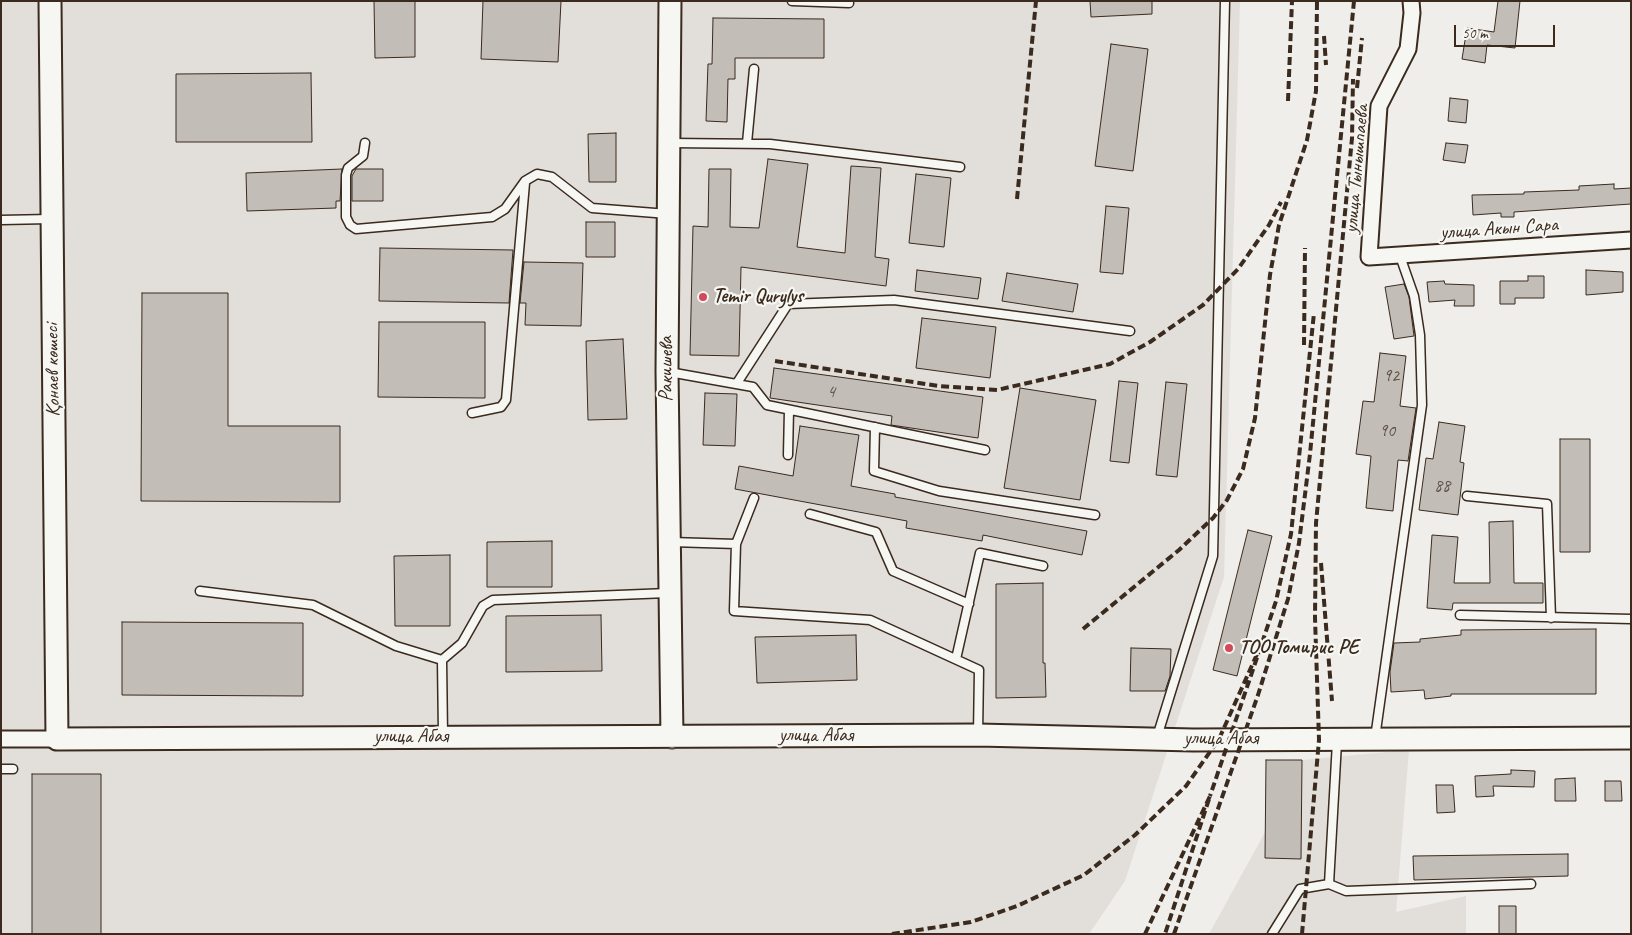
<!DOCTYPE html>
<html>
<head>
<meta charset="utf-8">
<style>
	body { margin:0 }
	#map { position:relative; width:1632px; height:935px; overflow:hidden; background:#efeeea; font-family:Caveat,sans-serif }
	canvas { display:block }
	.frame { position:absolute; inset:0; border:2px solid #3b2a1e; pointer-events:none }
	.scale { position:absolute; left:1454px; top:25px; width:101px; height:22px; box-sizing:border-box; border:2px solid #3b2a1e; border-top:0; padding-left:6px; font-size:15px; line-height:18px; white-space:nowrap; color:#3b2a1e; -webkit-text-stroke:4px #f6f6f2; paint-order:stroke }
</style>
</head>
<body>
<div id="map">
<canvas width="1632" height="935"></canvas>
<div class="frame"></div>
<div class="scale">50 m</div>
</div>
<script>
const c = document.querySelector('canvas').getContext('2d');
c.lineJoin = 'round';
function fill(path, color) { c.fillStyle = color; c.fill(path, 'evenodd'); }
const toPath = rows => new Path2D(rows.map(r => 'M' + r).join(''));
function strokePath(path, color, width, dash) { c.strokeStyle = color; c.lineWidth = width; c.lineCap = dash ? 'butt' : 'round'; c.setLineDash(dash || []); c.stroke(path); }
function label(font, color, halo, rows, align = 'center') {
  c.font = font + ' Caveat,sans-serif'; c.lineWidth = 4.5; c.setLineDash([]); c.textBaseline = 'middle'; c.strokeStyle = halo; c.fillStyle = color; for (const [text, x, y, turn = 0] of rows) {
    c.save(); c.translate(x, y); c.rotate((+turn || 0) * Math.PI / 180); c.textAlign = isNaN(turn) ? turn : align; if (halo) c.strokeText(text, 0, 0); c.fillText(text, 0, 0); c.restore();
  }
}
fill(toPath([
	[1,1,1240,1,1224,577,1125,881,1089,934,1,934],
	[1409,750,1396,912,1466,896,1466,934,1209,934,1302,765,1302,760]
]), '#e2dfdb');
const building = toPath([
	[374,1,415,1,415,57,375,58,374,1],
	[483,1,561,1,558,62,481,59,483,1],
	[1090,1,1152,1,1152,14,1091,17,1090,1],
	[1498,1,1520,1,1515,48,1487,45,1485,63,1462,59,1467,28,1494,32,1498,1],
	[713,18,824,19,824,58,735,58,735,79,728,79,727,122,706,121,708,64,712,64,713,18],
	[1111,44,1148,49,1133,171,1095,166,1111,44],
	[311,73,312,142,176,142,176,74,311,73],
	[1450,98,1468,100,1466,123,1448,121,1450,98],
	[616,133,616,182,589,182,588,134,616,133],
	[1446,143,1468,145,1465,163,1443,160,1446,143],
	[768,159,808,164,797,247,845,253,851,166,881,168,875,257,889,259,886,286,741,267,739,356,690,355,693,226,708,227,709,169,731,169,730,227,759,228,768,159],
	[342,169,340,201,336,201,336,208,247,211,246,173,342,169],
	[356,169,383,169,383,201,352,201,352,176,356,169],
	[916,174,951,178,944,247,909,243,916,174],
	[1614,184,1614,189,1631,188,1631,204,1514,212,1514,217,1501,217,1501,213,1473,215,1472,195,1524,194,1524,192,1579,190,1579,186,1614,184],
	[1106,206,1129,208,1123,274,1100,272,1106,206],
	[586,222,615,222,615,257,586,257,586,222],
	[380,248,513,250,509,303,379,301,380,248],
	[524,262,583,263,581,326,525,325,526,303,520,303,524,262],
	[917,270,981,278,978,299,915,291,917,270],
	[1586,270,1623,272,1623,292,1586,295,1586,270],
	[1007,273,1078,284,1073,312,1002,301,1007,273],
	[1528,276,1544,276,1544,298,1515,298,1515,304,1500,304,1500,281,1528,281,1528,276],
	[1444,281,1445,284,1474,285,1474,306,1454,306,1455,300,1429,302,1427,282,1444,281],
	[1404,284,1409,297,1414,336,1394,339,1385,287,1404,284],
	[142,293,228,293,228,426,340,426,340,502,141,501,142,293],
	[922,318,996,327,990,378,916,368,922,318],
	[379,322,485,322,485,398,378,397,379,322],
	[623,339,627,419,588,420,586,341,623,339],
	[1380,353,1406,356,1400,406,1416,408,1408,461,1398,460,1393,511,1366,508,1371,456,1356,454,1363,401,1374,402,1380,353],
	[774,368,983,397,978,438,891,425,892,416,770,398,774,368],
	[1119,381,1138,383,1129,463,1110,461,1119,381],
	[1166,382,1187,384,1177,477,1156,475,1166,382],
	[1020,388,1096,400,1080,500,1004,488,1020,388],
	[705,393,737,394,735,446,703,445,705,393],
	[1439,422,1465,426,1460,462,1464,463,1458,515,1419,510,1426,458,1433,459,1439,422],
	[800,426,859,435,851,486,895,494,895,497,1087,531,1082,555,983,535,982,541,906,528,907,521,735,489,739,466,793,476,800,426],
	[1560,439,1590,439,1590,552,1560,552,1560,439],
	[1513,521,1514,583,1543,583,1543,603,1453,603,1452,610,1427,608,1432,535,1458,537,1454,583,1490,583,1489,522,1513,521],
	[1248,530,1272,536,1237,676,1213,670,1248,530],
	[552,541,552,587,487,587,487,542,552,541],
	[450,555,450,626,395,626,394,556,450,555],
	[1043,583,1043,663,1045,663,1046,697,996,698,996,584,1043,583],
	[601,615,602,671,506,672,506,616,601,615],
	[122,622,303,623,303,696,122,695,122,622],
	[1596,629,1596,694,1451,694,1451,696,1425,699,1424,690,1391,692,1390,672,1394,643,1420,642,1420,639,1461,635,1461,630,1596,629],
	[856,635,857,680,757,683,755,637,856,635],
	[1131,648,1171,649,1170,676,1165,691,1130,691,1131,648],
	[1266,760,1302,760,1301,859,1265,858,1266,760],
	[1511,770,1535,771,1534,787,1493,786,1494,796,1476,797,1475,776,1511,774,1511,770],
	[32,774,101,774,101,934,32,934,32,774],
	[1575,778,1576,801,1555,801,1555,779,1575,778],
	[1605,781,1621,781,1622,801,1605,801,1605,781],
	[1436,785,1453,785,1455,812,1437,813,1436,785],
	[1568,854,1568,876,1414,880,1413,856,1568,854],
	[1499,906,1516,906,1516,934,1499,934,1499,906]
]);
fill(building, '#c2bdb7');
strokePath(building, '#3b2a1e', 1);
const lane = toPath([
	[792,1,849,3],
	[365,143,363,156,348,168,346,175,346,217,350,225,356,229,492,217,505,209,525,181,537,174,552,177,592,208,668,214],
	[670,143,770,144,960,167],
	[747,143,754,69],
	[1,220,50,219],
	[669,372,753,387,767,405,985,450],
	[737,383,788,304,894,300,1130,331],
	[472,413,501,407,506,400,525,183],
	[875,427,874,471,939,491,1095,515],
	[788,455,789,410],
	[1467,496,1547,504,1551,618],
	[810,514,876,532,893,571,969,604],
	[671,542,736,544,734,611,870,620,979,670,978,735],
	[736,544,754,498],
	[200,591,313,605,396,646,442,660],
	[1460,615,1631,619],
	[956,659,980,553,1043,566],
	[443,735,442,660,462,643,483,606,493,600,668,593],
	[1157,737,1213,556,1225,1],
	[1375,738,1422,405,1420,335,1414,296,1400,256],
	[1,769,13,769],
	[1329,884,1346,891,1531,884],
	[1272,934,1300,889,1329,884,1337,742]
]);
const street = toPath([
	[1411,1,1412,13,1408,49,1379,106,1369,257,1631,240],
	[1,739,57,739]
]);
const secondary = toPath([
	[50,1,57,739,978,735,1193,740,1631,738],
	[670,1,667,371,672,737]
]);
strokePath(lane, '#3b2a1e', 11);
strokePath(street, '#3b2a1e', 19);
strokePath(secondary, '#3b2a1e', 25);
strokePath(lane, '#f6f6f2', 8);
strokePath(street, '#f6f6f2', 15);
strokePath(secondary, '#f6f6f2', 21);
strokePath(toPath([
	[1324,36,1326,65],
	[1357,88,1362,38],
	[1288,101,1292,1],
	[1017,199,1036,1],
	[1304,345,1305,248],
	[775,361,939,386,997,390,1110,364,1150,342,1203,305,1238,269,1269,225,1281,202],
	[1321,563,1332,701],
	[1083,629,1179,550,1213,518,1227,500,1243,469,1255,418,1270,275,1279,225,1307,140,1316,91,1317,1],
	[1262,643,1276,601,1291,534,1314,313],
	[892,934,971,922,1017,906,1084,875,1135,835,1186,786,1219,739,1262,643,1210,796],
	[1145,934,1210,796,1165,934],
	[1174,934,1258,695,1288,599,1299,543,1310,454,1354,1],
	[1302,934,1319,740,1315,618,1316,523,1352,138,1353,79]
]), '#3b2a1e', 4, [8, 4]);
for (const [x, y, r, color] of [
	[703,297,5,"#d1495b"],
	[1229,648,5,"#d1495b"]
]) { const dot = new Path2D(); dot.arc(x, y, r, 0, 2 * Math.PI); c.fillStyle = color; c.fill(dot); strokePath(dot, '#f6f6f2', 2); }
label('18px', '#5d4f44', null, [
	["92",1391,376],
	["4",831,392],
	["90",1387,431],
	["88",1442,486]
]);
label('20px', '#3b2a1e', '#f6f6f2', [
	["улица Тынышпаева",1357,169,-85],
	["улица Акын Сара",1499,229,-4],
	["Ракишева",667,369,-90],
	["Қонаев көшесі",53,370,-91],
	["улица Абая",816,736],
	["улица Абая",411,737],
	["улица Абая",1221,739]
]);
label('bold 20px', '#3b2a1e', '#f6f6f2', [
	["Temir Qurylys",713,297],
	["ТОО Томирис РЕ",1239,648]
], 'left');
</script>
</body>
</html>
